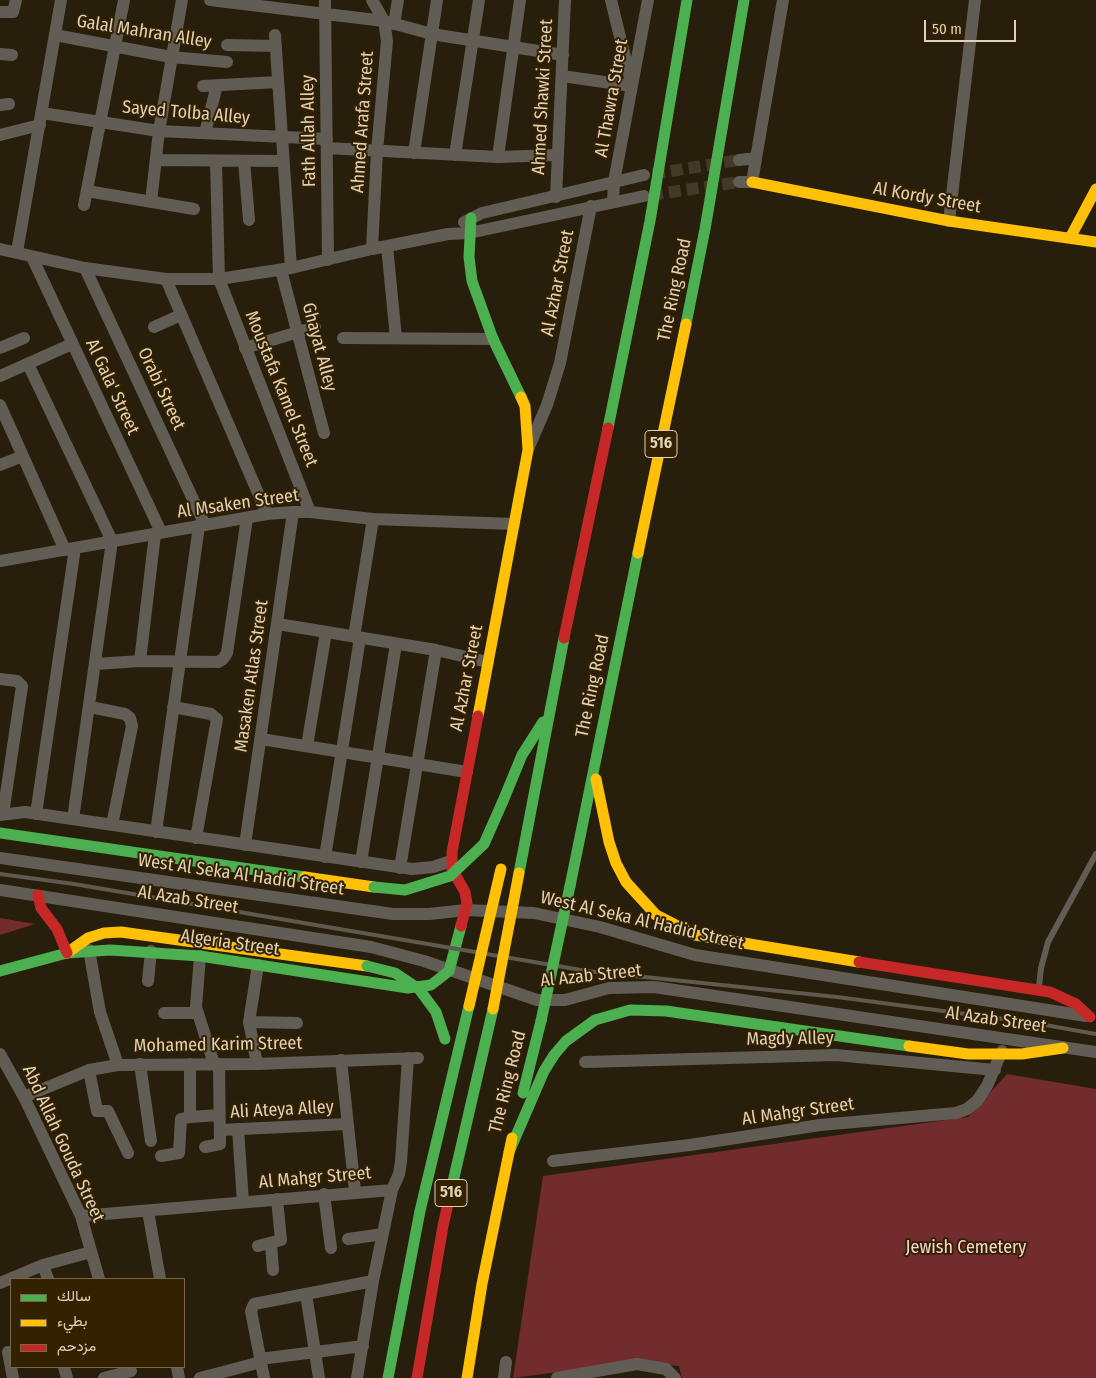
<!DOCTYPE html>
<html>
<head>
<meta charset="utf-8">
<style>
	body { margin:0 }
	#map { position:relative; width:1096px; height:1378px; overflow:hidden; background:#281e0c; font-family:"Fira Sans Condensed",Vazirmatn,sans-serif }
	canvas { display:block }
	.legend { position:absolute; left:10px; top:1278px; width:175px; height:90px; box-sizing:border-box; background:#342100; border:1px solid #79674a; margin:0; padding:6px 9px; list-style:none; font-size:15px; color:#e0d1b9 }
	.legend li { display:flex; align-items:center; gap:10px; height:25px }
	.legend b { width:25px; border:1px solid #79674a }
	.scale { position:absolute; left:924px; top:20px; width:92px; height:22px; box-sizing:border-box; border:2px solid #e0d1b9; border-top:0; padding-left:6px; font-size:15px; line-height:18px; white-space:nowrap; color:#e0d1b9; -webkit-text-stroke:4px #342100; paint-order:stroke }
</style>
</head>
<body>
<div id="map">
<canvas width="1096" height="1378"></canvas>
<ul class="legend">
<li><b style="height:6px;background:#4caf50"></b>سالك</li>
<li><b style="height:6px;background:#ffc107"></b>بطيء</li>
<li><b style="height:6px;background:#c62828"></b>مزدحم</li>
</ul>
<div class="scale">50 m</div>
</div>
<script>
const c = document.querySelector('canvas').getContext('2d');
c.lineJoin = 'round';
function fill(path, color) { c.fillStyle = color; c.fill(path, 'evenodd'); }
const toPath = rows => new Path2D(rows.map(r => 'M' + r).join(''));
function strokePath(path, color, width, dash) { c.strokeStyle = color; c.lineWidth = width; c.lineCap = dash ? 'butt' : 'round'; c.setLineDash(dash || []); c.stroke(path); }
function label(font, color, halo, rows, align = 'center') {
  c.font = font + ' "Fira Sans Condensed",sans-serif'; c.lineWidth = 4; c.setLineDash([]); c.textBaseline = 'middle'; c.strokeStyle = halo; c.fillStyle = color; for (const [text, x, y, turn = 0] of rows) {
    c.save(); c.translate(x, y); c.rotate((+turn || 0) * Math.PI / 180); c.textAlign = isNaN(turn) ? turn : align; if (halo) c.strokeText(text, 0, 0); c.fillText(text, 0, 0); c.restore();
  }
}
fill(toPath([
	[0,918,35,924,0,935],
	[1007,1074,1096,1089,1096,1378,682,1378,679,1366,633,1362,513,1378,543,1176,968,1117]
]), '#722c2e');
strokePath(toPath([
	[653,174,739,160],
	[651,195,739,182]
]), '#443926', 12, [12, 6]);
strokePath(toPath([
	[1039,987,1041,968,1048,942,1096,854]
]), '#625d54', 6);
strokePath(toPath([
	[210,0,384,21,432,34,563,55],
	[325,0,328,260],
	[372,0,384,21,387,41,377,151,372,249],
	[0,12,13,12,16,0],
	[394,24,398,0],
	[55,35,171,57,227,62],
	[275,35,291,268],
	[227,45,276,46],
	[0,54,12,55],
	[562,76,632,86,611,0],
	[203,86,278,82],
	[0,105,9,104],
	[42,113,159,131,327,139],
	[205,133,217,85],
	[0,135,40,125],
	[327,148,498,157,558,155],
	[414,153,437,0],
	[455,155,479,0],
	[498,157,520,0],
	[156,160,283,161],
	[739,160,756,158],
	[216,161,219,279,310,512],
	[244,161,249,220],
	[739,182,752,182,783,0],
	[87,191,194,209],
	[556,197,565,0],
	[151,202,159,131,182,0],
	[613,202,614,182,648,0],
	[84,205,124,0],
	[949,221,975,0],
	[464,222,482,213,644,175],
	[387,246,396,338],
	[0,249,85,268,166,279,219,279,291,268,372,249,448,234,469,233,644,196],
	[17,252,61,0],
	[32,257,161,532],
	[85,268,205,525],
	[281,270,324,433],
	[166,279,267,514],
	[154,327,181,315],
	[343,338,493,339],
	[0,348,24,338],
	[245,348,315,327],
	[28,364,112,541,73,819],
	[0,376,72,344],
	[0,405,65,550],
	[529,447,547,405,560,363,591,206],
	[0,465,23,456],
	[0,561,267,514,293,512,310,512,373,519,514,524],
	[278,624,436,650,488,662],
	[354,637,373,519],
	[140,661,155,534],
	[96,664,140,661,218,662,223,659,227,653,247,518],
	[0,679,17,681,22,686,3,814],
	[90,707,125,714,130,718,132,726,112,825],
	[173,707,211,714,217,719,196,838],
	[261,739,467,772],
	[307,746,326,632],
	[36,814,75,548],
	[0,815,25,812,412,869,433,867,451,861],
	[156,832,199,526],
	[245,845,293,512],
	[325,857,360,638],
	[0,858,393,914,429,914,466,910,534,913,600,927,695,955,1086,1016],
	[361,862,396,644],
	[400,868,436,650],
	[0,890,371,947,424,961,537,1000,565,1000,609,988,654,987,1096,1052],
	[89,950,100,1012,118,1065],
	[200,956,196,1007,214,1064],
	[148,981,151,951],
	[164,1013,197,1013],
	[249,1022,297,1023],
	[0,1054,24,1097,81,1216,99,1279],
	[341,1060,355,1191],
	[585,1062,836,1055,995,1070],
	[140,1064,151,1141],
	[257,1064,249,1022,258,965],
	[89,1070,97,1111,108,1111,128,1153],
	[24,1097,89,1070,118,1065,257,1064,418,1058],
	[190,1117,219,1115],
	[238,1129,243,1202],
	[220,1130,347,1124],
	[205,1147,220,1144,219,1064],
	[161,1156,179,1153,181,1119,190,1117,190,1064],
	[553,1161,690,1145,820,1125,956,1113,967,1109,977,1101,987,1086,1002,1051],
	[392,1190,399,1174,401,1162,408,1058],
	[324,1194,331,1248],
	[148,1211,160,1279],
	[81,1216,392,1190,373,1281,357,1378],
	[348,1239,383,1234],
	[271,1244,273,1270],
	[258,1246,281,1240,277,1199],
	[43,1265,48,1279],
	[0,1283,43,1265,91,1252],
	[306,1294,319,1378],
	[8,1352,13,1378],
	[260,1359,363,1346],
	[64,1367,67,1378],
	[177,1367,179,1378],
	[104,1378,131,1371],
	[200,1378,261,1362],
	[264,1378,251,1311,254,1304,373,1281],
	[504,1378,506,1362],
	[557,1378,637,1364,666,1369,675,1378]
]), '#625d54', 12);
strokePath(toPath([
	[471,218,469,257,472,281,493,339,521,397],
	[686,324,705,229,744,0],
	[608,428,650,221,687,0],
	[503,801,522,755,543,722],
	[0,833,305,877],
	[519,873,564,638],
	[570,886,638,553],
	[0,971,67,953,110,950,200,956,408,988,431,985,449,971,461,926],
	[523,1093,541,1021],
	[509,1152,544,1071,554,1055,566,1041,595,1020,630,1010,666,1011,909,1046],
	[452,1186,493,1009],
	[388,1378,420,1211,469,1006]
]), '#4caf50', 11);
strokePath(toPath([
	[752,182,949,221,1096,242],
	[1070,238,1096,189],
	[638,553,686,324],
	[478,716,528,450,525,406,521,397],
	[596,779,609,842,616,863,626,882,656,915,695,935,859,962],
	[305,877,374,887],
	[67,953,88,938,104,933,121,932,367,966],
	[909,1046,968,1054,1022,1054,1063,1048],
	[467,1378,482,1284,512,1138]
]), '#ffc107', 11);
strokePath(toPath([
	[564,638,608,428],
	[38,895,41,908,57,929,67,953],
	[461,926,467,903,465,892,452,869,452,852,478,716],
	[859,962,1050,992,1076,1004,1090,1017],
	[417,1378,443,1226,452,1186]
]), '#c62828', 11);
strokePath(toPath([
	[0,874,74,884,587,971,837,997,1034,1023,1096,1034]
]), '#5f594e', 4);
strokePath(toPath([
	[374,887,405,890,450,876,484,844,503,801],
	[367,966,395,973,419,989,436,1012,445,1039],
	[541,1021,570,886]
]), '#4caf50', 11);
strokePath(toPath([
	[469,1006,501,869],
	[493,1009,519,873]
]), '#ffc107', 11);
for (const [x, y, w] of [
	[661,444,32],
	[451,1193,32]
]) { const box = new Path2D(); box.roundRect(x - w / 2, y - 13.5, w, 27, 4); c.fillStyle = '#342100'; c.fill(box); strokePath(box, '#e0d1b9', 1); }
label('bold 16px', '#e0d1b9', null, [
	["516",661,444],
	["516",451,1193]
]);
label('18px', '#e0d1b9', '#342100', [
	["Galal Mahran Alley",144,32,9],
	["Ahmed Shawki Street",543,97,-87],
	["Al Thawra Street",612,98,-80],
	["Sayed Tolba Alley",186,113,5],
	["Ahmed Arafa Street",363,122,-86],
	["Fath Allah Alley",309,131,-91],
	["Al Kordy Street",927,198,10],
	["Al Azhar Street",558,283,-79],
	["The Ring Road",675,290,-78],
	["Ghayat Alley",319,347,75],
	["Al Gala' Street",112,387,65],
	["Orabi Street",161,389,65],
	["Moustafa Kamel Street",281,389,68],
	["Al Msaken Street",238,504,-8],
	["Masaken Atlas Street",252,676,-82],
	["Al Azhar Street",467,678,-79],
	["The Ring Road",593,686,-78],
	["West Al Seka Al Hadid Street",241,875,8],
	["Al Azab Street",188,900,9],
	["West Al Seka Al Hadid Street",642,921,13],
	["Algeria Street",230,943,8],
	["Al Azab Street",591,976,-6],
	["Al Azab Street",996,1020,8],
	["Magdy Alley",790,1039,-1],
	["Mohamed Karim Street",218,1045,-1],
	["The Ring Road",508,1082,-76],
	["Ali Ateya Alley",282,1110,-3],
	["Al Mahgr Street",798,1112,-8],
	["Abd Allah Gouda Street",63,1144,65],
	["Al Mahgr Street",315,1178,-5]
]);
label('18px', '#f8d4d3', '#342100', [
	["Jewish Cemetery",966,1248]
]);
</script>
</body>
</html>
